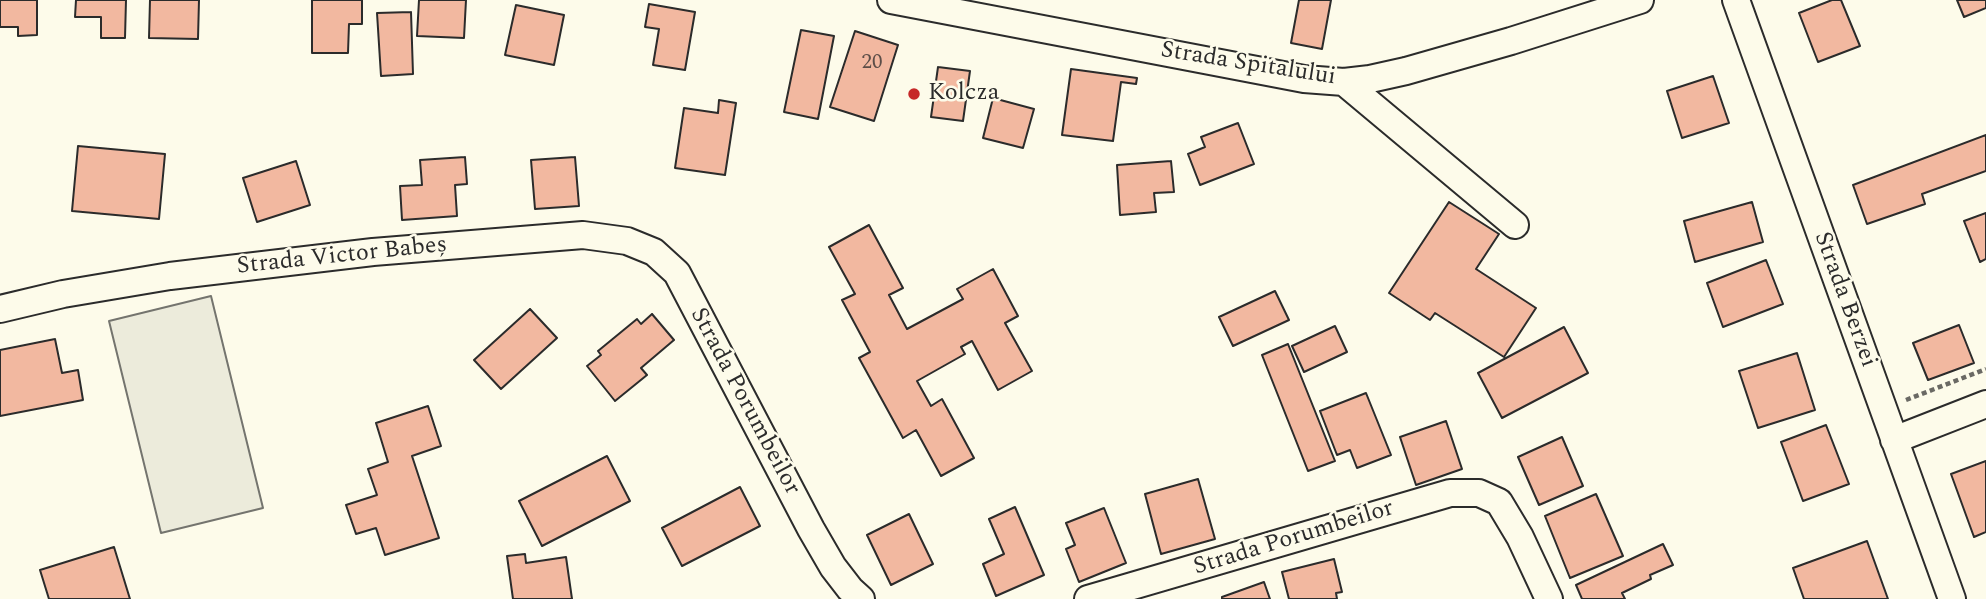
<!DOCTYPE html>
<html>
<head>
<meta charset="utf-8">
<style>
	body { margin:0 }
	canvas { display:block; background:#fdfbea }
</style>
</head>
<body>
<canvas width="1986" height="599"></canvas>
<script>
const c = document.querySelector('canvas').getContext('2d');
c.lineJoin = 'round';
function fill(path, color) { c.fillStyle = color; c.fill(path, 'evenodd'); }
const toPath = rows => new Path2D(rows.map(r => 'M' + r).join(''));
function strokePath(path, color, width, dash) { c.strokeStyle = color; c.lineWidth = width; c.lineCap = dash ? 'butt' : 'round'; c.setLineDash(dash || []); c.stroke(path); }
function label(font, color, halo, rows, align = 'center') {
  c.font = font + ' Spectral,serif'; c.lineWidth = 5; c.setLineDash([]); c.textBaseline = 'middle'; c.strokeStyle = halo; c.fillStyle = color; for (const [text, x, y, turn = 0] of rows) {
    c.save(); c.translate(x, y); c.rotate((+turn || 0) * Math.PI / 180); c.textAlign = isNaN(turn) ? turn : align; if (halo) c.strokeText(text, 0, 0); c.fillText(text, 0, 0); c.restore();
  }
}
const green = toPath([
	[211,296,263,508,161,533,109,321,211,296]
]);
fill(green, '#ecebdb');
strokePath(green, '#74746e', 2);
const building = toPath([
	[0,0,37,0,37,35,18,36,18,27,0,27,0,0],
	[76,0,126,0,125,38,101,38,101,17,75,17,76,0],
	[150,0,199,0,198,39,149,38,150,0],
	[312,0,362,0,362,24,349,24,348,53,312,53,312,0],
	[419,0,466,0,464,38,417,36,419,0],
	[1299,0,1331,0,1322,49,1291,43,1299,0],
	[1832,0,1841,0,1860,46,1818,62,1799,13,1832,0],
	[1957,0,1986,0,1986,8,1964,17,1957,0],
	[649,4,695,12,685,70,653,65,659,29,645,27,649,4],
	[516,5,564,15,554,65,505,55,516,5],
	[411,12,413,74,381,76,377,13,411,12],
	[801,30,834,36,818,119,784,112,801,30],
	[855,31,898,45,874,121,830,107,855,31],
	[938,67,970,71,963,121,931,117,938,67],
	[1071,69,1137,78,1136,84,1121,82,1113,141,1062,135,1071,69],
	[1713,76,1729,123,1682,138,1667,91,1713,76],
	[993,98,1034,109,1023,148,983,138,993,98],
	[719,100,736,103,725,175,675,168,684,108,718,113,719,100],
	[1238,123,1254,164,1200,185,1188,154,1205,147,1201,137,1238,123],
	[1986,135,1986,171,1922,194,1925,204,1867,224,1853,185,1986,135],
	[78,146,165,154,159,219,72,211,78,146],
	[465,157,467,184,455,185,457,216,402,220,400,186,422,185,420,160,465,157],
	[575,157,579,206,535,209,531,160,575,157],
	[296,161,310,205,257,222,243,178,296,161],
	[1171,161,1174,192,1154,193,1156,212,1120,215,1117,165,1171,161],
	[1449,202,1499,234,1476,269,1536,308,1504,357,1435,313,1430,320,1389,293,1449,202],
	[1752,202,1763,242,1695,262,1684,221,1752,202],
	[1986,213,1986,259,1980,262,1964,221,1986,213],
	[869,225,903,288,889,295,907,329,963,299,957,289,993,269,1018,316,1005,323,1032,371,998,390,972,341,961,347,965,354,917,381,931,406,942,399,974,458,941,476,916,430,903,438,859,358,870,352,842,300,855,294,829,247,869,225],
	[1766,260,1783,304,1723,327,1707,283,1766,260],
	[1275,291,1289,320,1233,346,1219,317,1275,291],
	[530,309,557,338,501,389,474,360,530,309],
	[652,314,674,340,641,368,647,375,615,401,587,366,601,355,598,351,637,319,641,324,652,314],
	[1959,325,1974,363,1928,380,1913,343,1959,325],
	[1335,326,1347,352,1304,372,1292,346,1335,326],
	[1564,327,1588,373,1502,418,1478,373,1564,327],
	[55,339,62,373,78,370,83,400,0,416,0,350,55,339],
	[1288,344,1335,461,1308,471,1262,355,1288,344],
	[1797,353,1815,410,1758,428,1739,371,1797,353],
	[1366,393,1391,455,1357,468,1350,450,1337,455,1320,411,1366,393],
	[428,406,441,446,412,456,439,538,385,555,376,528,356,534,346,505,377,495,368,469,388,462,376,423,428,406],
	[1446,421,1462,469,1416,485,1400,437,1446,421],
	[1826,425,1849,484,1803,501,1781,442,1826,425],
	[1562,437,1583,486,1539,505,1518,457,1562,437],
	[607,456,630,501,542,546,519,501,607,456],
	[1986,461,1986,532,1974,537,1951,474,1986,461],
	[1198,479,1215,539,1161,554,1145,494,1198,479],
	[740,487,760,526,682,566,662,528,740,487],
	[1596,494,1623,556,1570,578,1545,516,1596,494],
	[1015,507,1044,575,996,596,983,564,1004,554,989,519,1015,507],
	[1104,508,1126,563,1079,582,1066,549,1075,545,1066,523,1104,508],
	[909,514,933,564,891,585,867,535,909,514],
	[1867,541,1888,599,1804,599,1793,568,1867,541],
	[1663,544,1673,565,1650,575,1651,579,1622,593,1625,599,1582,599,1576,585,1663,544],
	[114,547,130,599,49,599,40,570,114,547],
	[525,554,526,563,566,557,572,599,513,599,507,556,525,554],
	[1334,559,1342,592,1336,593,1337,599,1289,599,1282,572,1334,559],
	[1264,582,1270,599,1222,599,1222,597,1264,582]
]);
fill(building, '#f2b8a0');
strokePath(building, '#2b2b2b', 2);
const minor = toPath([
	[891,0,1304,79,1344,82,1370,79,1406,71,1511,41,1640,0],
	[1736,0,1952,599],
	[1344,82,1515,225],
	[0,309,63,294,170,276,373,252,583,235,627,241,654,252,677,273,811,529,833,567,850,589,861,599],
	[1894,440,1986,404],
	[1088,599,1450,493,1479,493,1499,502,1520,537,1549,599]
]);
strokePath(minor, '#2b2b2b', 30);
strokePath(toPath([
	[1906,400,1986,369]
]), '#6a6964', 4.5, [5, 3.5]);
strokePath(minor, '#fdfbea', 26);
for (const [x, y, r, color] of [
	[914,94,7,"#c62828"]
]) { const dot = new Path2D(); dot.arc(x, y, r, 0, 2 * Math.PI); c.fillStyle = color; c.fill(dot); strokePath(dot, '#fdfbea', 2.5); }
label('21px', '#5d4e48', null, [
	["20",872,64]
]);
label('24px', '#2b2b2b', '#fdfbea', [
	["Strada Spitalului",1248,65,9],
	["Strada Victor Babeș",342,257,-6],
	["Strada Berzei",1844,300,70],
	["Strada Porumbeilor",744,402,62],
	["Strada Porumbeilor",1294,539,-17]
]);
label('24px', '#2b2b2b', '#fdfbea', [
	["Kolcza",928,94]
], 'left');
</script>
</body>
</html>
